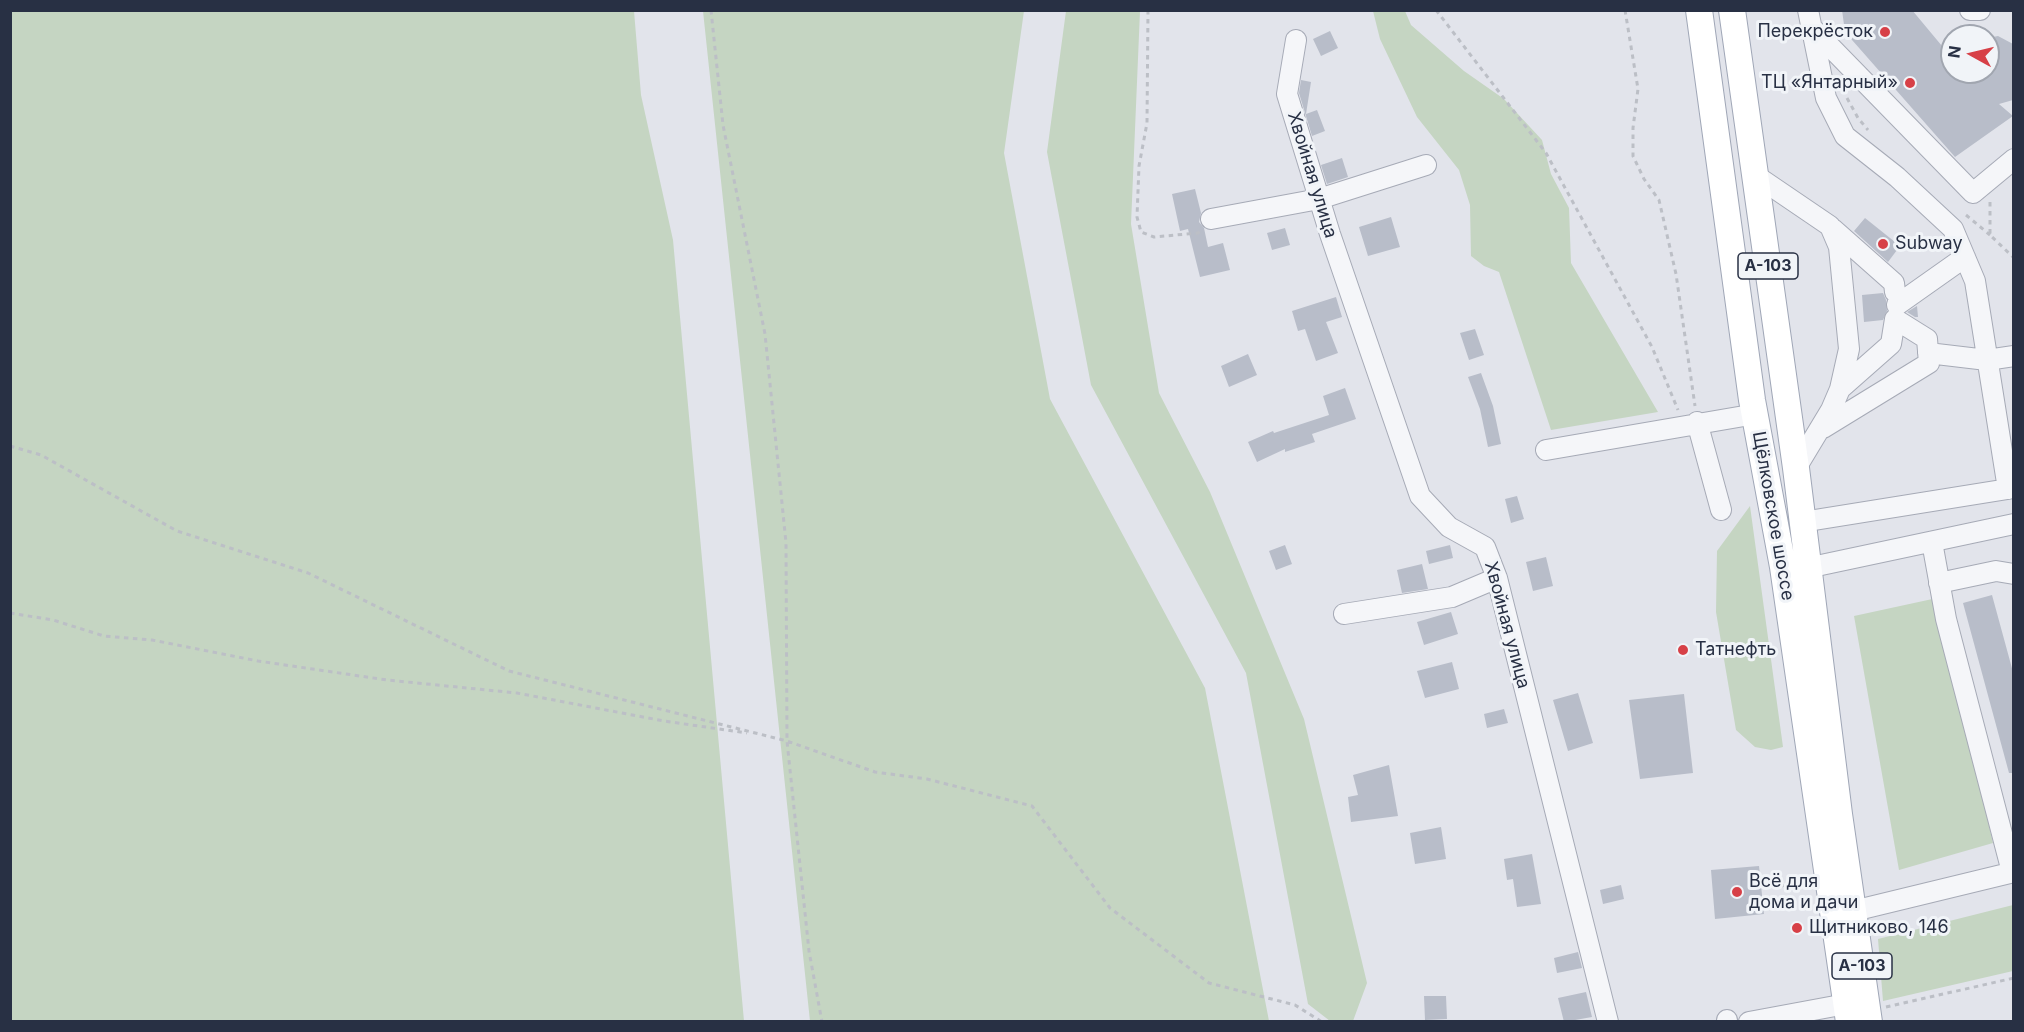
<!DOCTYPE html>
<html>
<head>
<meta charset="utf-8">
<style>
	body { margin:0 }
	#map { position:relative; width:2024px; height:1032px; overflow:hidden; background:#e2e4eb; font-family:Inter,sans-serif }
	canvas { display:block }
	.frame { position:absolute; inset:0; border:12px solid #283044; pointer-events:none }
	.north { position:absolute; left:1940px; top:24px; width:60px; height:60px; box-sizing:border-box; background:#f1f4f8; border:2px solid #a1a6b0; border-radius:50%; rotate:278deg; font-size:16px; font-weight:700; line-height:24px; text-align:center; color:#283044 }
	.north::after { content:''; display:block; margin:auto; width:21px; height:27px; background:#d74047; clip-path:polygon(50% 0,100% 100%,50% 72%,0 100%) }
</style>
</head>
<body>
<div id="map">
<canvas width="2024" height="1032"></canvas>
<div class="frame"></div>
<div class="north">N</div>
</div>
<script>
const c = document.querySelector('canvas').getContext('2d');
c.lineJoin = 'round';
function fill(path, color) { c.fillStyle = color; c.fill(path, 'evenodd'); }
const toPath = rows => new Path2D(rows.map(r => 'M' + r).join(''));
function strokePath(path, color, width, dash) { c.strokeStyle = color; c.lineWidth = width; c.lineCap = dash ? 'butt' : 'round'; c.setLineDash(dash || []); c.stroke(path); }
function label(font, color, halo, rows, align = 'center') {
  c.font = font + ' Inter,sans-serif'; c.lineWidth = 6; c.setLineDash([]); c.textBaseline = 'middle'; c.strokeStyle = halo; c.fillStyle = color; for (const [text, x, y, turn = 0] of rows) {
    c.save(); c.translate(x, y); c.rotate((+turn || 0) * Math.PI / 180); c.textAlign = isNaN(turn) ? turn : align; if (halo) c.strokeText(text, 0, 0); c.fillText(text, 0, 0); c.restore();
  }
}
fill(toPath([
	[10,11,634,11,641,95,673,240,744,1021,11,1021],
	[703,11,1024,11,1004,153,1050,399,1205,688,1269,1021,810,1021],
	[1066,11,1140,11,1131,224,1159,393,1210,492,1304,719,1367,983,1353,1021,1330,1021,1308,1004,1246,673,1091,385,1047,152],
	[1373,11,1405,11,1411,25,1464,71,1504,99,1542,140,1551,174,1569,208,1571,263,1658,412,1551,430,1499,272,1484,266,1471,256,1470,205,1459,170,1417,117,1380,39],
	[1750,506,1783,747,1771,750,1755,747,1736,730,1716,612,1717,551],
	[1937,598,1993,843,1899,870,1854,616],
	[2013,905,2013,971,1883,1001,1878,939]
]), '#c5d5c2');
fill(toPath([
	[1842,10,1912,10,1942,46,1952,45,1952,72,1988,72,1988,38,1998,36,2013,44,2013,100,1999,104,2013,116,1955,157,1845,32],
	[1330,31,1338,48,1321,56,1313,39],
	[1301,80,1311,82,1306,114,1317,110,1325,131,1312,136,1299,93],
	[1342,158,1348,177,1327,184,1321,165],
	[1195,189,1201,213,1199,222,1204,228,1208,247,1223,243,1230,270,1200,277,1188,229,1180,231,1172,194],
	[1391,217,1400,247,1368,256,1359,227],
	[1865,218,1900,246,1888,262,1854,231],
	[1285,228,1290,245,1272,250,1267,233],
	[1883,293,1886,300,1887,311,1883,320,1864,322,1862,295],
	[1336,297,1342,317,1326,322,1338,353,1316,361,1305,329,1298,331,1292,311],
	[1917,306,1918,317,1915,317,1907,312],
	[1475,329,1484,355,1469,360,1460,333],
	[1248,354,1257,375,1229,387,1221,366],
	[1481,373,1493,406,1501,444,1488,447,1480,409,1468,377],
	[1345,388,1356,419,1312,434,1315,442,1285,452,1285,449,1257,462,1248,442,1273,431,1274,433,1329,415,1323,396],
	[1517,496,1524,519,1511,523,1505,499],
	[1285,545,1292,564,1276,570,1269,551],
	[1450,545,1453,558,1429,564,1426,551],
	[1546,557,1553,586,1533,591,1526,562],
	[1422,564,1428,589,1402,593,1397,570],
	[1992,595,2013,672,2013,773,2009,773,1963,603],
	[1451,612,1458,634,1424,645,1417,622],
	[1452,662,1459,689,1425,698,1417,671],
	[1578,693,1593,743,1568,751,1553,700],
	[1684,694,1693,773,1640,779,1629,700],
	[1504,709,1508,723,1487,728,1484,714],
	[1389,765,1398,816,1351,822,1348,797,1358,795,1353,775],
	[1441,827,1446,859,1415,864,1410,833],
	[1532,854,1541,904,1517,907,1513,879,1507,880,1504,859],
	[1759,866,1764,914,1715,919,1711,870],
	[1621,885,1624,899,1603,904,1600,890],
	[1578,952,1582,968,1557,973,1554,958],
	[1586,992,1592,1017,1564,1022,1558,998],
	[1424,996,1446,996,1447,1019,1425,1020]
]), '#b8bdc9');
const minor = toPath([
	[1808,10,1826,98,1845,136,1897,177,1953,229,1975,281,2008,489],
	[1970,10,1980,10],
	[1812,28,1973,193,2014,159],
	[1296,40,1287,94,1330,234,1420,496,1449,527,1485,547,1497,578,1608,1022],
	[1755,175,1830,226,1839,247,1849,349,1840,389,1831,410,1796,468],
	[1211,219,1319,199,1426,165],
	[1833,229,1894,283,1895,292],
	[1897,305,1965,257],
	[1928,353,1987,360,2014,356],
	[1697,422,1721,510],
	[1823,428,1929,363,1927,339,1895,319,1891,344,1840,389],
	[1546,450,1750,415],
	[1802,522,2014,488],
	[1932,542,1946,619,2012,872],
	[1807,568,2014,524],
	[1939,583,1996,571,2014,574],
	[1344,614,1452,597,1497,578],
	[1841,914,2014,872],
	[1727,1020,1727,1022],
	[1749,1022,1846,1004]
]);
const major = toPath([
	[1699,10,1752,400,1783,567,1849,1022],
	[1732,10,1796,468,1839,814,1869,1022]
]);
strokePath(minor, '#a6aab6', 22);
strokePath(major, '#a0a7b7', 28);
strokePath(toPath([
	[711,10,723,125,765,334,786,543,787,741,809,951,822,1022],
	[1148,10,1147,123,1139,166,1137,217,1141,232,1154,237,1198,233,1200,231],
	[1436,10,1546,153,1652,347,1678,410],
	[1625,10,1638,89,1633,128,1633,156,1644,179,1659,200,1676,274,1695,406],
	[1847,98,1858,118,1868,130],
	[1990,202,1990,235,2014,258],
	[1966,215,1990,235],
	[10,446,41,455,177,531,308,573,509,671,787,741,875,772,927,779,1032,806,1110,908,1209,983,1295,1005,1322,1022],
	[10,613,53,620,104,636,152,640,258,661,387,680,517,693,664,721,747,733],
	[1780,886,1796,884],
	[1886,1007,2014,978]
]), '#bcbfc6', 3, [4.5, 4.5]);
strokePath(minor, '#f5f6f9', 20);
strokePath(major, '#fff', 26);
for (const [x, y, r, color] of [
	[1885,32,6,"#d74047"],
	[1910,83,6,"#d74047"],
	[1883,244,6,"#d74047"],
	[1683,650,6,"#d74047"],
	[1737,892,6,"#d74047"],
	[1797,928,6,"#d74047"]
]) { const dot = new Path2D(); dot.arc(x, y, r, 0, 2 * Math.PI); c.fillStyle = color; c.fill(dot); strokePath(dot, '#f1f4f8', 2); }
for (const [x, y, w] of [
	[1768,266,60],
	[1862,966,60]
]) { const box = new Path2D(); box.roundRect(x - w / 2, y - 13, w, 26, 4.5); c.fillStyle = '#f1f4f8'; c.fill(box); strokePath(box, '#283044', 1.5); }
label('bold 16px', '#283044', null, [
	["А-103",1768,266],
	["А-103",1862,966]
]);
label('18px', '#283044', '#f1f4f8', [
	["Перекрёсток",1873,32,"right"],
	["ТЦ «Янтарный»",1898,83,"right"],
	["Subway",1895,244],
	["Татнефть",1695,650],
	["Всё для",1749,882],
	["дома и дачи",1749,903],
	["Щитниково, 146",1809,928]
], 'left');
label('18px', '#283044', '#f1f4f8', [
	["Хвойная улица",1312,175,73],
	["Щёлковское шоссе",1773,516,80],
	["Хвойная улица",1507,625,75]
]);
</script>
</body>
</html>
